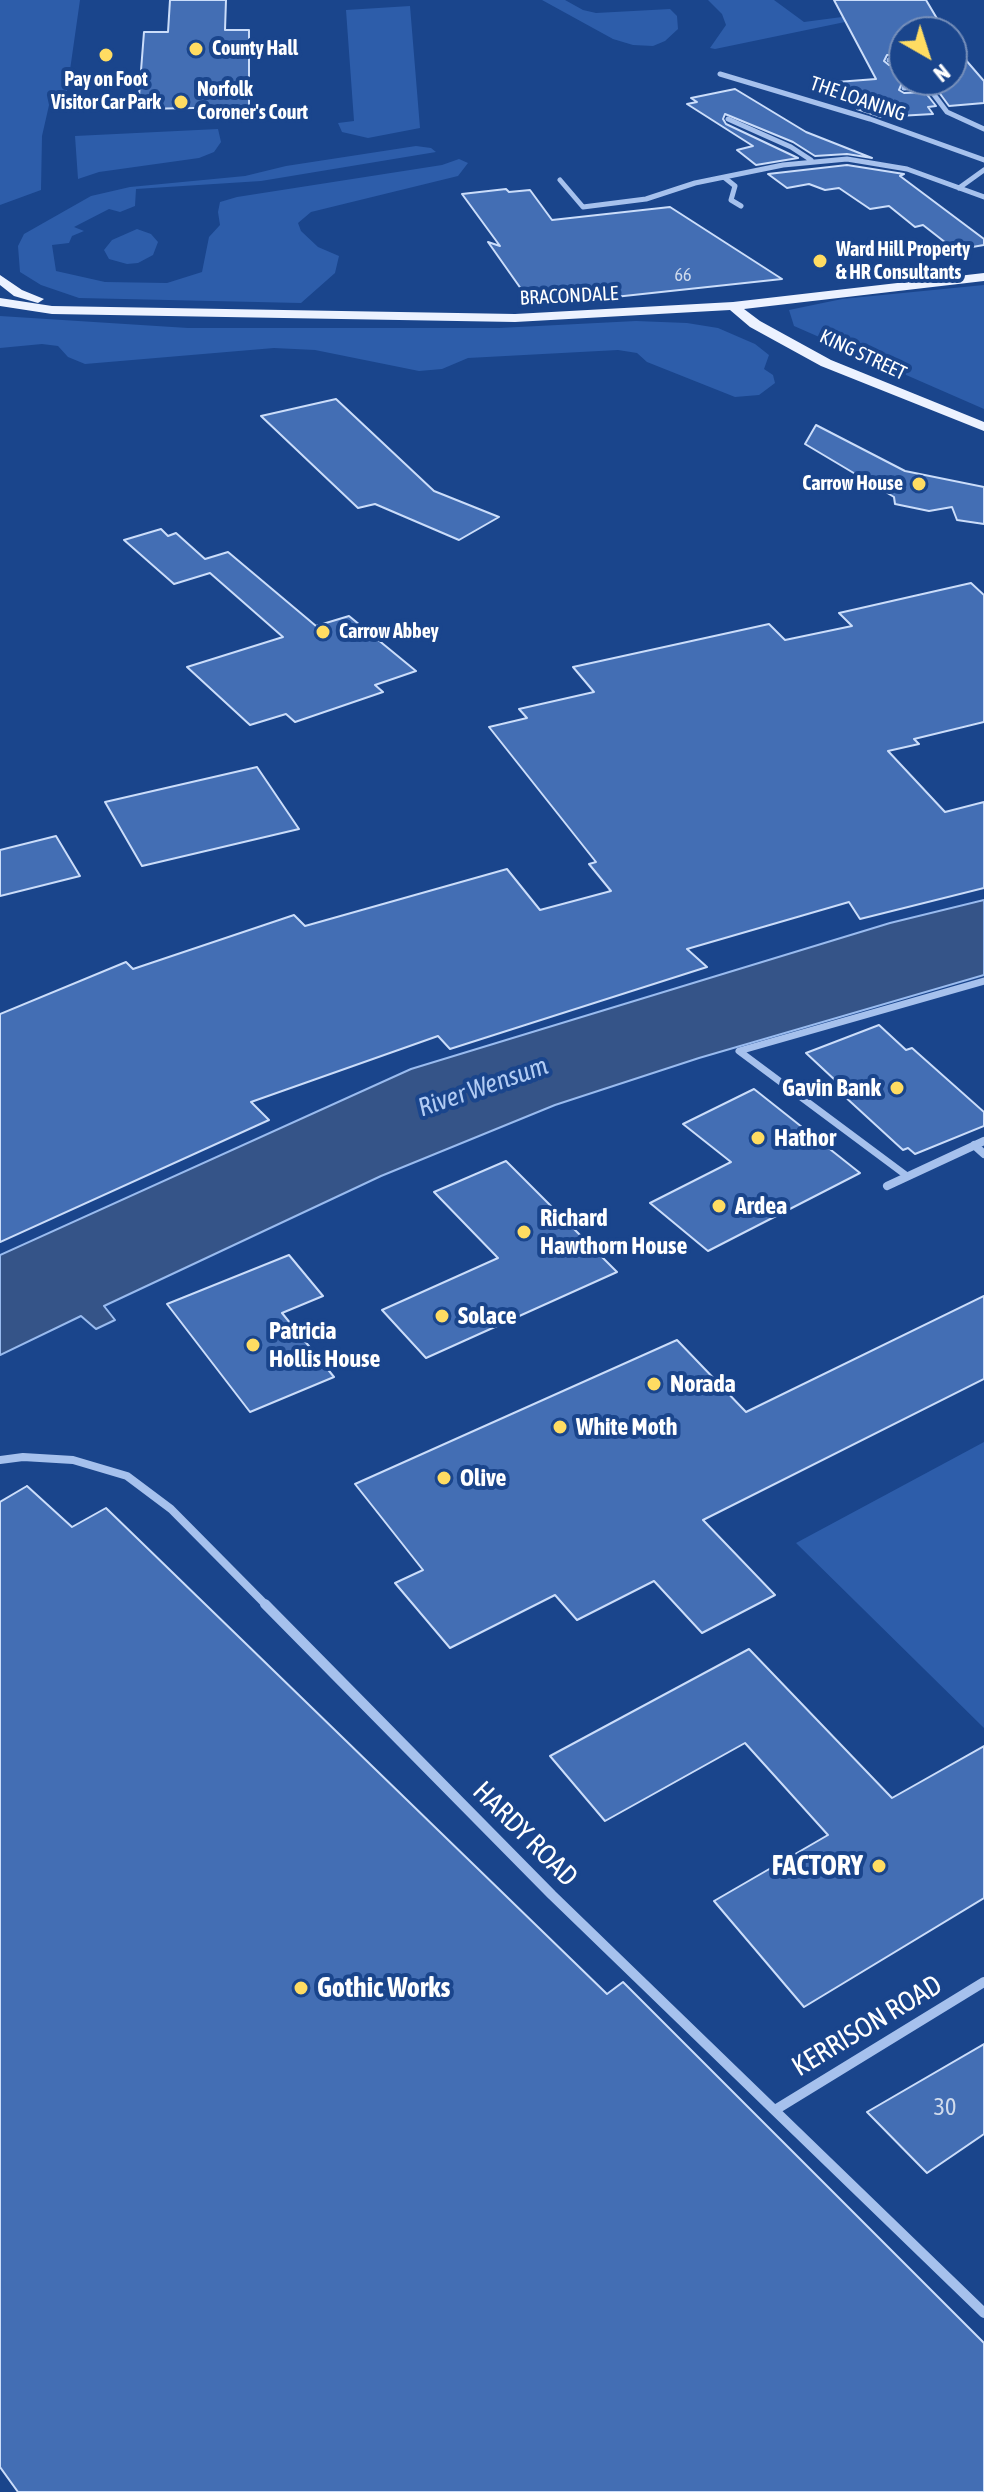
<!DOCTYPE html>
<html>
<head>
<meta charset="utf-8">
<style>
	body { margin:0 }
	#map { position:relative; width:984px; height:2492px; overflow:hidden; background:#1a458c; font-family:"Asap Condensed",sans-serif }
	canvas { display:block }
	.north { position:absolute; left:888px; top:16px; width:80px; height:80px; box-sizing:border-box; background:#1a458c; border:2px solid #768fba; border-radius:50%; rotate:141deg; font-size:22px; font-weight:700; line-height:32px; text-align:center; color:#fff }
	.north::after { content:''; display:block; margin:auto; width:28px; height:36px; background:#ffdc62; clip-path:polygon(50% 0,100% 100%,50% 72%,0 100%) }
</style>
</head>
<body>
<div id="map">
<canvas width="984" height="2492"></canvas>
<div class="north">N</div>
</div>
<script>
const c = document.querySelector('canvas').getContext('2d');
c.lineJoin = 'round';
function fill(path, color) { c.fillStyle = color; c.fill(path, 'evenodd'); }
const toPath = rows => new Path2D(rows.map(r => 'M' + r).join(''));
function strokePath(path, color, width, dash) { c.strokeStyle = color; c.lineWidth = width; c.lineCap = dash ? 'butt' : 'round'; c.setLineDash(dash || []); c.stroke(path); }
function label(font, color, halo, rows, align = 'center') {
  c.font = font + ' "Asap Condensed",sans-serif'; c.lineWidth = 8; c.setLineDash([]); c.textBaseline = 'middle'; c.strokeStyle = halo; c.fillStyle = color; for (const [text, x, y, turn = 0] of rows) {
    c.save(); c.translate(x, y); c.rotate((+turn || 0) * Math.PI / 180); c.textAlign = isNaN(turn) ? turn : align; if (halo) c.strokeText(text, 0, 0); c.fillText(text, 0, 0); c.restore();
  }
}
fill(toPath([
	[0,0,80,0,67,91,52,92,42,136,41,190,0,205],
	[542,0,565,0,583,10,596,13,670,9,677,16,678,29,665,41,653,46,633,45,613,39],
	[708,0,774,0,804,22,910,8,895,16,845,22,715,49,710,48,726,25,722,14],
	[410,6,420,128,368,138,342,132,338,123,354,121,346,10],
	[218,129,221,142,214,152,199,158,99,172,78,179,75,136],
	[416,146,431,148,436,152,261,181,136,189,135,206,120,212,109,209,74,227,84,231,72,236,69,243,52,245,56,271,105,282,167,283,202,272,209,237,220,225,218,212,220,202,237,197,442,165,459,159,468,163,458,176,311,212,298,223,301,231,318,247,339,256,335,273,301,303,79,298,41,285,20,272,18,246,24,234,91,196,130,187,245,176,286,166],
	[137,229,151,234,158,242,153,255,138,263,127,264,109,259,104,250,112,240],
	[984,285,984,409,794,326,789,310,842,299],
	[0,316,188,328,499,328,636,321,687,323,718,328,755,344,769,355,764,369,773,375,775,383,759,395,735,397,647,362,637,353,618,350,468,358,442,369,419,371,315,350,274,348,85,364,68,357,58,346,42,344,0,348],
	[984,1442,984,1728,796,1543]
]), '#2d5daa');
const water = toPath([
	[984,900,984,975,699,1058,555,1105,381,1176,104,1306,115,1320,96,1329,81,1316,0,1355,0,1255,411,1069,890,923,984,900]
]);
fill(water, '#355488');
strokePath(water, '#99bbef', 2);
const building = toPath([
	[170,0,226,0,225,30,249,30,249,107,138,109,144,32,168,32,170,0],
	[834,0,926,0,945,32,904,32,904,54,887,55,884,61,889,65,904,65,904,80,918,81,902,83,899,90,904,93,925,92,936,106,928,107,933,114,881,117,857,109,837,82,876,79,834,0],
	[952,44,984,81,984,103,949,106,930,80,952,80,952,44],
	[735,89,806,132,872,158,847,154,815,156,793,142,725,114,723,119,726,124,798,158,756,165,737,150,753,146,687,104,697,102,691,98,735,89],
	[847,165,904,174,900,176,984,239,984,245,955,250,923,225,915,227,889,206,870,209,839,188,825,190,809,184,787,188,768,174,847,165],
	[506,189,509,192,530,190,552,220,670,207,782,279,596,299,531,303,488,242,500,246,462,194,506,189],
	[336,399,434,491,499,517,459,540,375,504,358,508,261,416,336,399],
	[816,425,905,471,984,487,984,524,957,520,952,507,929,511,895,504,894,497,805,444,816,425],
	[161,529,168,536,176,533,205,559,228,552,316,626,349,616,416,671,375,685,383,692,295,722,286,714,250,725,187,667,283,637,210,573,174,584,124,540,161,529],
	[971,583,984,595,984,722,914,739,919,744,888,751,945,812,984,802,984,888,860,919,849,902,687,949,707,967,450,1049,438,1036,251,1102,269,1120,0,1242,0,1014,126,962,133,969,294,915,305,926,507,869,540,910,611,891,589,864,596,862,489,727,527,718,519,709,594,692,573,667,769,624,785,640,852,626,839,613,971,583],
	[257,767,299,829,142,866,105,802,257,767],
	[56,836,80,876,0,896,0,850,56,836],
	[879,1025,906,1050,912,1048,984,1112,984,1126,915,1154,908,1148,903,1150,830,1083,836,1081,806,1053,879,1025],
	[754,1089,860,1173,708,1251,650,1203,731,1162,683,1124,754,1089],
	[506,1161,617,1272,426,1358,382,1310,498,1258,434,1192,506,1161],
	[289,1255,323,1296,282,1313,334,1377,250,1412,167,1304,289,1255],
	[984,1296,984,1379,703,1520,775,1595,702,1633,654,1581,577,1620,555,1595,450,1648,395,1583,423,1570,355,1484,677,1340,746,1412,984,1296],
	[27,1486,72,1527,106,1508,607,1994,623,1982,984,2343,984,2492,18,2492,0,2467,0,1502,27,1486],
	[749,1649,892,1798,984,1746,984,1898,804,2007,714,1901,828,1835,745,1743,605,1821,550,1756,749,1649],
	[984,2044,984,2134,927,2173,867,2112,984,2044]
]);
fill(building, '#436eb4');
strokePath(building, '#cbddfa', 2);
strokePath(toPath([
	[907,1176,739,1051,984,981]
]), '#a6c1ed', 7);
strokePath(toPath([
	[889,60,904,59],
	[720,74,870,119,984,160],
	[923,80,947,112,984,129],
	[904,88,927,86],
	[728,119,791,147,811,160],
	[725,178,735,186,731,200,741,206],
	[560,180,583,207,646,199,695,183,783,165,847,159,907,169,984,197],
	[959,188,984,170]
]), '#a6c1ed', 5);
strokePath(toPath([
	[974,1145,984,1154],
	[887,1186,984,1141],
	[0,1460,23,1457,73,1460,127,1476,171,1509,267,1606]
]), '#a6c1ed', 8);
strokePath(toPath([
	[265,1604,552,1895,984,2313],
	[775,2110,984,1982]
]), '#a6c1ed', 10);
fill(toPath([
	[984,273,984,281,744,309,760,321,831,360,984,422,984,431,821,366,750,327,730,310,515,322,52,314,0,306,0,298,52,306,515,314,733,302,984,273],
	[0,275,22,290,44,299,38,303,14,296,0,285,0,275]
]), '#ecf2ff');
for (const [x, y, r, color] of [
	[196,49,8,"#ffdc62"],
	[106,55,8,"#ffdc62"],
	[181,102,8,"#ffdc62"],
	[820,261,8,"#ffdc62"],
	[919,484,8,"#ffdc62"],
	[323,632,8,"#ffdc62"],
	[897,1088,8,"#ffdc62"],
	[758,1138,8,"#ffdc62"],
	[719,1206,8,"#ffdc62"],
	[524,1232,8,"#ffdc62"],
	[442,1316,8,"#ffdc62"],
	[253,1345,8,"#ffdc62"],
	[654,1384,8,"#ffdc62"],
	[560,1427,8,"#ffdc62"],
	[444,1478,8,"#ffdc62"],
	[879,1866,8,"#ffdc62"],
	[301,1988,8,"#ffdc62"]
]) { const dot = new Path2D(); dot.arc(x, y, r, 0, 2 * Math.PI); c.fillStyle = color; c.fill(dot); strokePath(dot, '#1a458c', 3); }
label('18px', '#d0dbec', null, [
	["66",683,275]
]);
label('bold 20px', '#fff', '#1a458c', [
	["County Hall",212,49],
	["Pay on Foot",106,80,"center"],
	["Visitor Car Park",106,103,"center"],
	["Norfolk",197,90],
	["Coroner's Court",197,113],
	["Ward Hill Property",836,250],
	["& HR Consultants",836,273],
	["Carrow House",903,484,"right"],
	["Carrow Abbey",339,632]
], 'left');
label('20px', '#fff', '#1a458c', [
	["THE LOANING",858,99,19],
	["BRACONDALE",569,296,-3],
	["KING STREET",863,355,25]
]);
label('bold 24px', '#fff', '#1a458c', [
	["Gavin Bank",881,1088,"right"],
	["Hathor",774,1138],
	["Ardea",735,1206],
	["Richard",540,1218],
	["Hawthorn House",540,1246],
	["Solace",458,1316],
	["Patricia",269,1331],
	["Hollis House",269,1359],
	["Norada",670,1384],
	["White Moth",576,1427],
	["Olive",460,1478]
], 'left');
label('24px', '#d0dbec', null, [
	["30",945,2107]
]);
label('italic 26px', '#b2ccf4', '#1a458c', [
	["River Wensum",483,1087,-19]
]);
label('28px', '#fff', '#1a458c', [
	["HARDY ROAD",525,1834,45],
	["KERRISON ROAD",867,2026,-31]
]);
label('bold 28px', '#fff', '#1a458c', [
	["FACTORY",863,1866],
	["Gothic Works",317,1988,"left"]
], 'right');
</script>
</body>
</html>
